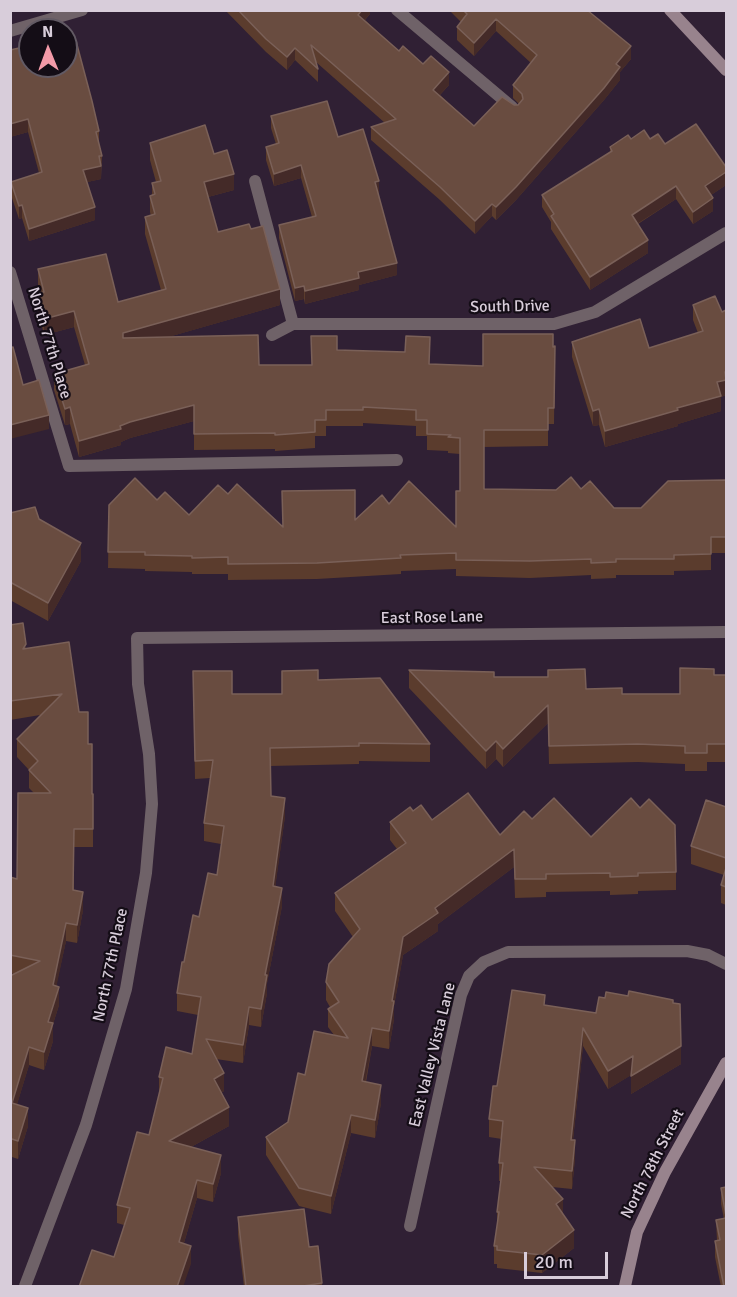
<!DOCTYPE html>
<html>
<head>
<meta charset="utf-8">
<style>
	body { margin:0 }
	#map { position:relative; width:737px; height:1297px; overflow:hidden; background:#302034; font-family:Signika,sans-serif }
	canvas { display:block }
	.frame { position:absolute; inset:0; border:12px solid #d8cdda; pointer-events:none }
	.north { position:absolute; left:18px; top:18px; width:60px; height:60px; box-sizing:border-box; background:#140d16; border:2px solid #625a64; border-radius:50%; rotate:359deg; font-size:16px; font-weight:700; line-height:24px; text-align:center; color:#d8cdda }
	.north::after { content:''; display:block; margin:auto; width:21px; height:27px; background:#f39aa8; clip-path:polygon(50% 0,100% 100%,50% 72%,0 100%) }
	.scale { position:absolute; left:524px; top:1252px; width:84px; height:27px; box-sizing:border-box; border:3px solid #d8cdda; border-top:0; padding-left:8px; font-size:18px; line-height:21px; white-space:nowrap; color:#d8cdda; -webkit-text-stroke:4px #140d16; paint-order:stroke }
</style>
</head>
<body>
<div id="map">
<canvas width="737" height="1297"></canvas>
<div class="frame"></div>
<div class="north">N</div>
<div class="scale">20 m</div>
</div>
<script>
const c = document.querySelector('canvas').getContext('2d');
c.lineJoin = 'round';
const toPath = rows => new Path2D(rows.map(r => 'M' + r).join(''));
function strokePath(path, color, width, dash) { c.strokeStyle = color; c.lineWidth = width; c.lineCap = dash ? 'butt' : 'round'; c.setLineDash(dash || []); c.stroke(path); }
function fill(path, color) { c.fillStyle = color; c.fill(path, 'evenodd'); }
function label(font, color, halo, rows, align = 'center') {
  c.font = font + ' Signika,sans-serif'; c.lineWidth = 4.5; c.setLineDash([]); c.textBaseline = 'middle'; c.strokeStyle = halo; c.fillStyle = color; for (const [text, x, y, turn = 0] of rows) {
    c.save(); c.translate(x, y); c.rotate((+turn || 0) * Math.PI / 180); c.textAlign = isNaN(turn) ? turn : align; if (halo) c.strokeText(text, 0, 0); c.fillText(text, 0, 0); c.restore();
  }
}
strokePath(toPath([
	[397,10,512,107],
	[10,31,82,10],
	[255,181,293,324],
	[10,272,69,466,397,460],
	[272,335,293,324,554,324,595,312,726,233]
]), '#6f6268', 12);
strokePath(toPath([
	[410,1226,461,995,469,976,484,962,508,952,687,951,708,955,726,964],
	[25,1286,86,1125,126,989,146,873,152,804,149,754,138,684,137,638,726,632]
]), '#6f6268', 12);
strokePath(toPath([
	[670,10,726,70],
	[625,1286,637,1232,665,1172,726,1063]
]), '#98838d', 12);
fill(toPath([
	[225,10,370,10,370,14,365,20,399,51,423,64,449,85,440,95,474,126,514,105,518,105,519,104,513,98,513,85,531,63,496,31,474,56,457,40,457,27,461,22,449,10,587,10,631,59,620,72,620,80,604,100,516,200,496,220,492,216,475,234,440,200,371,140,371,127,385,123,316,62,318,69,318,82,295,60,287,70,266,52],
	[10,50,26,54,99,131,99,143,102,156,101,179,87,182,95,220,29,241,22,218,19,219,11,195,11,182,39,173,28,132,10,137],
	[271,116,338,137,379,194,378,194,397,275,359,285,359,290,305,304,304,299,295,301,279,238,279,225,312,217,301,178,274,186,266,160,266,147,276,144,271,128],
	[631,139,650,139,726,167,726,185,711,195,713,211,693,224,676,199,638,224,648,253,590,290,551,229,551,222,542,207,542,195,610,152,610,147],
	[150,143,214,154,234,190,208,197,218,232,280,305,168,337,259,365,311,365,337,350,430,364,483,366,555,346,554,424,548,424,548,446,484,447,484,489,556,490,581,489,614,508,641,508,726,480,726,553,711,553,711,570,674,571,674,575,616,575,616,578,591,579,591,575,530,578,456,576,456,569,401,571,401,574,317,579,228,580,228,574,192,574,192,572,145,571,145,569,108,568,109,505,157,500,189,515,228,494,282,526,355,520,389,504,456,527,460,491,460,454,448,453,448,451,427,450,427,436,416,436,416,426,363,423,363,426,326,426,326,436,315,436,315,448,275,451,275,449,194,450,194,421,130,438,121,442,121,445,79,457,70,424,65,425,54,390,54,374,85,365,74,327,44,335,38,309,38,293,40,293,38,286,38,269,118,302,161,290,145,234,145,217,151,216,150,212,150,196,152,195,152,183,156,182,150,160],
	[693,305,722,312,726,310,726,395,721,397,721,411,678,424,678,426,605,447,599,425,593,426,572,357,572,342,649,348,698,333,693,320],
	[10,513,39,519,81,561,48,621,10,600],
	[10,625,26,648,79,712,88,744,92,794,93,794,93,847,74,847,74,890,83,910,77,943,66,941,56,986,59,1005,53,1024,53,1041,44,1070,29,1065,17,1104,28,1126,18,1159,12,1157,10,1160,14,974,10,973,10,877,17,879,34,793,29,788,29,770,17,757,17,739,40,715,10,720],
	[409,670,494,677,622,694,680,694,714,675,726,675,726,762,707,762,707,771,685,771,685,764,638,762,549,764,548,723,503,767,496,759,486,769,409,688],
	[193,671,232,694,282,694,318,680,430,744,430,762,359,761,359,764,270,766,271,796,285,816,275,887,282,906,267,983,267,993,261,1027,249,1025,243,1063,216,1059,224,1091,221,1093,229,1126,191,1147,221,1173,213,1202,197,1198,184,1243,191,1264,114,1257,124,1225,117,1223,117,1205,149,1135,159,1095,159,1077,192,1054,198,1015,177,1011,177,993,184,962,199,917,217,875,221,844,204,841,204,823,210,778,195,779],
	[726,807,726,905,721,903,721,885,724,875,691,864,691,846],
	[413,811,432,820,500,835,532,819,591,837,676,872,676,890,638,891,638,894,610,895,610,891,546,892,546,897,515,898,514,867,438,924,438,931,403,955,394,1006,394,1019,389,1049,372,1046,366,1082,381,1103,375,1138,351,1133,331,1214,299,1206,266,1155,266,1137,288,1122,305,1075,334,1035,328,1027,328,1009,330,1007,326,1000,326,982,353,937,335,911,335,893,397,849,390,840,390,822],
	[628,996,673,1003,681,1064,631,1094,631,1075,608,1089,583,1046,573,1140,575,1158,572,1189,552,1187,563,1214,574,1248,542,1273,497,1268,497,1264,494,1264,494,1246,497,1227,497,1212,501,1181,499,1181,499,1163,502,1139,489,1137,489,1119,497,1086,545,1005,596,1013,605,998],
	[726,1187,726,1287,721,1287,715,1257,715,1241,717,1241,716,1220,724,1219,721,1204,721,1188],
	[238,1217,309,1247,322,1283,322,1287,244,1287,238,1235]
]), '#5b3c2d');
fill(toPath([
	[362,10,370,10,370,14,358,27,358,15],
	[496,19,496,31,474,56,474,43],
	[631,46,631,59,620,72,620,80,604,100,516,200,496,220,496,207],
	[295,48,295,60,287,70,287,57],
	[449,72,449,85,433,102,433,90],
	[28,119,28,132,10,137,10,124],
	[301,165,301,178,274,186,274,174],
	[101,166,101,179,83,183,83,170],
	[726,172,726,185,705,199,705,186],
	[234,174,234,190,204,198,204,182],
	[379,181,379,194,375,195,375,182],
	[676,186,676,199,632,227,632,215],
	[713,198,713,211,693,224,693,212],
	[492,204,492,216,475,234,475,221],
	[22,205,22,218,19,219,19,206],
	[95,207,95,220,29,241,29,229],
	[648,240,648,253,590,290,590,277],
	[397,263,397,275,359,285,359,290,305,304,305,291,358,272],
	[304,286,304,299,295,301,295,288],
	[280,289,280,305,123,350,123,333],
	[74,311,74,327,44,335,44,319],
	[726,371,726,395,721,397,721,411,678,424,678,426,605,447,605,431,677,408,717,382,725,372],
	[194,405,194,421,130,438,121,442,121,445,79,457,79,441,130,422],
	[70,407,70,424,65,425,65,409],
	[599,409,599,425,593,426,593,411],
	[49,415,49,429,10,439,10,425],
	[81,543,81,561,48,621,48,603],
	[548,705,548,723,503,767,503,749],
	[496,741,496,759,486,769,486,751],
	[285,798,285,816,273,904,273,886],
	[514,849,514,867,438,924,438,931,403,955,394,1006,394,1019,389,1049,389,1031,392,1001,403,937,435,908],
	[282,888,282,906,267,983,267,993,261,1027,261,1009,265,975],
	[83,892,83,910,77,943,77,925],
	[66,923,66,941,53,1003,53,985],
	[59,987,59,1005,53,1024,53,1041,44,1070,44,1052,48,1022],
	[249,1007,249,1025,243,1063,243,1045],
	[372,1028,372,1046,362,1099,362,1081],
	[583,1028,583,1046,571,1158,571,1140],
	[681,1046,681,1064,631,1094,631,1076],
	[29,1047,29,1065,12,1121,12,1103],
	[633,1056,633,1074,608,1089,608,1071],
	[224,1073,224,1091,214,1097,214,1079],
	[381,1085,381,1103,375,1138,375,1120],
	[229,1107,229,1126,169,1159,169,1141],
	[28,1108,28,1126,18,1159,18,1141],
	[351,1115,351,1133,331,1214,331,1196],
	[12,1139,12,1157,10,1160,10,1142],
	[575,1140,575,1158,572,1189,572,1171],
	[221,1155,221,1173,213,1202,213,1184],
	[197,1180,197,1198,179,1260,179,1242],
	[563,1199,563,1217,556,1204],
	[574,1230,574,1248,542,1273,542,1255],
	[191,1246,191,1264,183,1287,177,1287]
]), '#442a28');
const building = toPath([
	[238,10,362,10,358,15,399,51,403,46,423,64,431,56,449,72,433,90,474,126,502,97,514,105,518,105,523,99,522,94,513,85,537,55,496,19,474,43,457,27,467,14,463,10,587,10,631,46,616,64,620,67,604,88,516,187,496,207,492,204,475,221,440,187,371,127,396,119,311,45,318,69,295,48,287,57,266,39,238,10],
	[76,41,92,101,99,131,96,132,102,156,99,156,101,166,83,170,95,207,29,229,22,205,19,206,11,182,42,172,28,119,10,124,10,50,24,47,26,54,30,53,30,66,66,66,66,43,76,41],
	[327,101,338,137,363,129,379,181,375,182,397,263,358,272,359,278,305,291,304,286,295,288,279,225,316,216,301,165,274,174,266,147,279,143,271,116,327,101],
	[696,124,726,167,726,172,705,186,713,198,693,212,676,186,632,215,648,240,590,277,551,216,554,214,542,195,612,151,610,147,628,135,631,139,644,130,650,139,658,134,665,144,696,124],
	[205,125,214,154,227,150,234,174,204,182,218,232,249,224,251,229,263,226,280,289,123,333,123,338,258,335,259,365,312,365,311,336,337,336,337,350,405,352,406,336,430,337,429,364,483,366,483,334,553,334,553,347,555,346,554,408,548,408,548,430,484,430,484,489,556,490,571,477,581,489,590,481,614,508,641,508,668,481,726,480,726,537,711,537,711,554,674,555,674,559,616,559,616,562,591,563,591,559,530,561,456,560,456,553,400,555,401,558,317,563,228,564,228,557,192,558,192,556,145,555,145,552,108,552,109,505,135,478,157,500,165,492,189,515,218,485,228,494,237,484,283,527,282,491,355,490,355,520,382,495,389,504,409,481,456,527,456,491,460,491,460,438,448,437,451,435,427,434,427,420,416,420,416,410,363,407,363,410,326,410,326,420,315,420,315,432,275,435,275,433,194,434,194,405,130,422,120,426,121,429,79,441,70,407,65,409,54,374,89,364,74,311,44,319,38,293,44,292,38,269,106,254,118,302,166,289,145,217,155,214,150,196,155,194,152,183,161,181,150,143,205,125],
	[715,296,722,312,726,310,726,371,725,372,726,380,717,382,721,396,677,408,678,410,605,431,599,409,593,411,572,342,640,319,649,348,703,331,693,305,715,296],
	[13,347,23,385,39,380,49,415,10,425,10,348,13,347],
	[35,507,39,519,81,543,48,603,10,582,10,513,35,507],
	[23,623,26,644,23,649,69,642,79,712,88,712,88,744,92,744,92,794,93,794,93,829,74,829,73,890,83,892,77,925,66,923,53,985,59,987,48,1022,53,1023,44,1052,29,1047,12,1103,28,1108,18,1141,12,1139,10,1142,10,976,40,961,10,955,10,877,17,879,18,793,51,793,29,770,38,761,17,739,62,694,10,701,10,625,23,623],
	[680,668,714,669,714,675,726,675,726,744,707,744,707,753,685,753,685,746,638,744,549,746,548,705,503,749,496,741,486,751,409,670,494,672,494,677,548,677,548,670,585,669,586,689,622,688,622,694,680,694,680,668],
	[318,670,318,680,380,678,430,744,359,743,359,746,270,748,271,796,285,798,273,886,282,888,265,975,267,975,261,1009,249,1007,243,1045,206,1039,224,1073,214,1079,229,1107,169,1141,221,1155,213,1184,197,1180,179,1242,191,1246,177,1287,79,1287,92,1250,114,1257,130,1208,117,1205,137,1132,149,1135,163,1078,159,1077,166,1047,192,1054,201,997,177,993,182,962,184,962,193,915,199,917,208,873,217,875,224,826,204,823,213,760,195,761,193,671,232,671,232,694,282,694,282,671,318,670],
	[468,793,500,835,524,811,532,819,554,798,591,837,631,798,640,808,649,799,675,825,676,872,638,873,638,876,610,877,610,873,546,874,546,879,515,879,514,849,435,908,438,913,403,937,392,1001,394,1001,389,1031,372,1028,362,1081,381,1085,375,1120,351,1115,331,1196,299,1188,266,1137,288,1122,298,1073,305,1075,314,1031,348,1038,328,1009,339,1002,326,982,329,964,360,929,335,893,406,843,390,822,410,807,413,811,421,805,432,820,468,793],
	[706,800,726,807,726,858,691,846,706,800],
	[726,868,726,887,721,885,726,868],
	[512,990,545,995,544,1005,596,1013,599,997,605,998,606,992,628,996,629,991,673,1000,673,1003,680,1004,681,1046,631,1076,633,1056,608,1071,583,1028,571,1140,575,1140,572,1171,534,1167,563,1199,556,1204,574,1230,542,1255,497,1250,497,1246,494,1246,499,1212,497,1212,503,1163,499,1163,503,1121,489,1119,493,1086,497,1086,512,990],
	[726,1187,726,1216,721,1188,726,1187],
	[304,1209,309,1247,318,1246,322,1283,297,1287,246,1287,238,1217,304,1209],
	[726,1218,726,1287,724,1287,715,1241,720,1240,716,1220,726,1218]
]);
fill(building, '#694c40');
strokePath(building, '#7a6058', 1.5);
label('16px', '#d8cdda', '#140d16', [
	["South Drive",510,307,-1],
	["North 77th Place",49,343,73],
	["East Rose Lane",432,618,-1],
	["North 77th Place",111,965,-78],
	["East Valley Vista Lane",433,1055,-76],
	["North 78th Street",653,1164,-63]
]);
</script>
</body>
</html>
